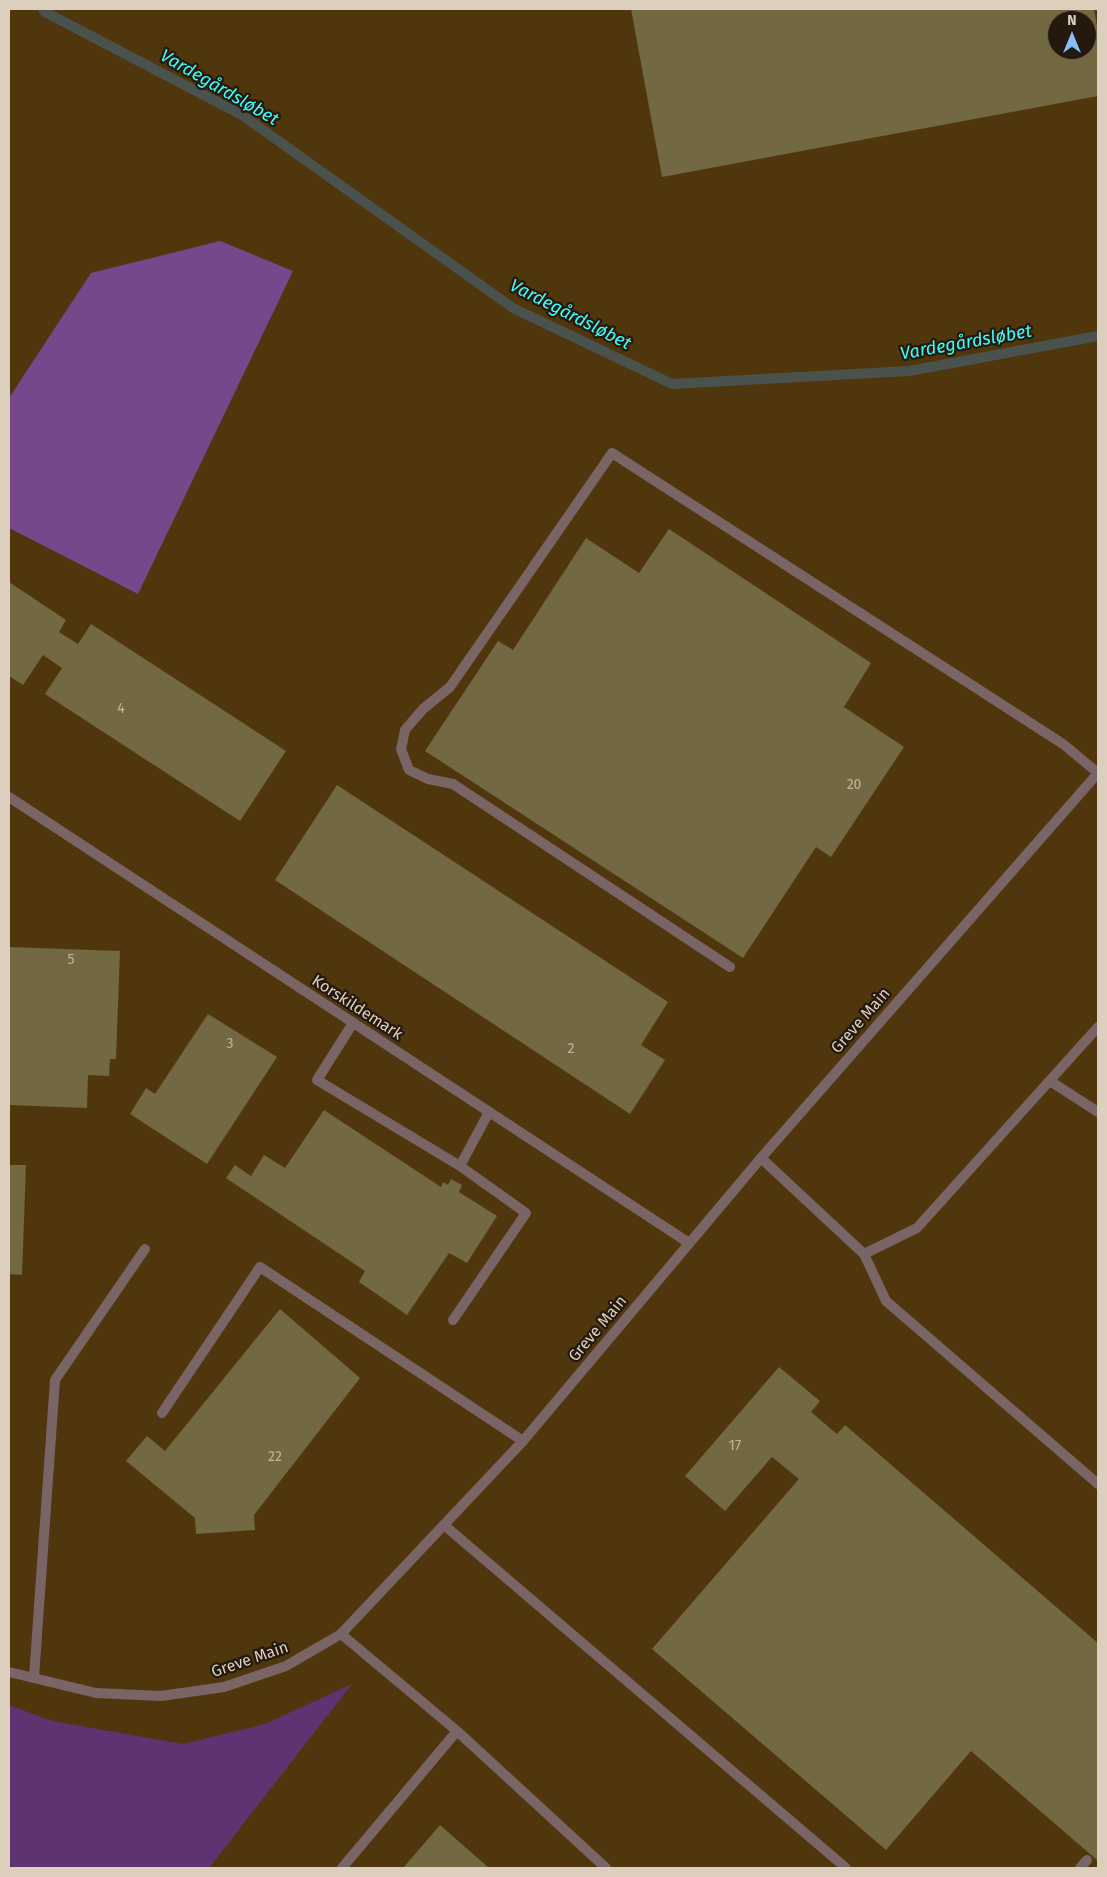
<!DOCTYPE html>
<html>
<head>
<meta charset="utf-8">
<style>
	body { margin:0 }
	#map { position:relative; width:1107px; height:1877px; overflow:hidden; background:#442f0f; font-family:"Fira Sans",sans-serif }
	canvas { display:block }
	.frame { position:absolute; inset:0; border:10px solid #dccfbe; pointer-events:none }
	.north { position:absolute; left:1047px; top:10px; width:50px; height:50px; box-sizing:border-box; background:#23190c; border:1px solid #6d6253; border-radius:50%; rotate:0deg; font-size:14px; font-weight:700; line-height:20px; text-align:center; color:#dccfbe }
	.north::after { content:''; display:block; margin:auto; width:18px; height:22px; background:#88bbfc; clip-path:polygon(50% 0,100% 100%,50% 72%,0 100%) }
</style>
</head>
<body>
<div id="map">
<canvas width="1107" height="1877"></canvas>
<div class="frame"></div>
<div class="north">N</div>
</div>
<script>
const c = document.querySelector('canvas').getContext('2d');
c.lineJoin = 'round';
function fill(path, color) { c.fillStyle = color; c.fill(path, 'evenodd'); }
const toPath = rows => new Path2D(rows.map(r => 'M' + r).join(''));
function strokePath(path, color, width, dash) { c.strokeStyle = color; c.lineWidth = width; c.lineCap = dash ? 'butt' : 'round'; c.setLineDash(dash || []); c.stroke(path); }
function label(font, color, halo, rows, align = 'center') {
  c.font = font + ' "Fira Sans",sans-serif'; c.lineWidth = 4.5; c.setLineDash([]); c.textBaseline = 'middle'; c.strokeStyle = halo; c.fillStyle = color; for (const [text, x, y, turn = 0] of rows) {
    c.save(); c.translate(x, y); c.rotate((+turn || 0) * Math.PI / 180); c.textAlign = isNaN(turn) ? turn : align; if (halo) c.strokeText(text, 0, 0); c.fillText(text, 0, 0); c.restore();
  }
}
fill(toPath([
	[9,9,1098,9,1098,1868,9,1868],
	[1057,20,1087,20,1087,50,1057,50]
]), '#4f360d');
fill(toPath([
	[352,1684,209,1868,9,1868,9,1705,52,1721,183,1744,265,1724]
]), '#5f3272');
fill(toPath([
	[220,241,293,271,138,594,9,528,9,398,91,273]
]), '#76478b');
strokePath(toPath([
	[43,9,45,12,242,115,513,308,672,384,909,371,1098,336]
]), '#4a524d', 10);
fill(toPath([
	[631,9,1094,9,1098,32,1098,96,662,177],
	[1057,20,1087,20,1087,50,1057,50],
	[669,529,871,663,844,707,904,747,831,857,816,847,743,958,425,751,498,641,513,650,586,538,639,573],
	[9,582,66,620,59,632,78,644,91,624,286,751,240,821,45,694,62,668,43,655,23,685,9,676],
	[337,785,668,1002,641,1045,665,1060,630,1114,275,880],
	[9,947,120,951,116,1059,110,1059,109,1076,88,1075,87,1108,9,1105],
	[208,1014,277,1057,207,1164,130,1114,146,1088,155,1094],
	[324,1110,441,1187,443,1182,448,1185,451,1179,462,1185,459,1192,497,1216,467,1263,449,1253,407,1315,359,1282,365,1271,226,1178,235,1165,251,1176,264,1155,285,1168],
	[9,1165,26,1165,22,1275,9,1274],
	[280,1309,360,1378,254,1515,255,1530,196,1534,195,1518,126,1461,147,1436,165,1451],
	[779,1367,820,1401,811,1412,837,1434,845,1425,1098,1643,1098,1861,971,1751,886,1850,652,1649,799,1479,772,1457,725,1511,685,1476],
	[440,1825,489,1868,403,1868]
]), '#726842');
strokePath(toPath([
	[730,967,453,784,428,779,409,770,401,749,405,730,423,709,450,687,612,453,1063,744,1098,773],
	[353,1023,317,1080,460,1166,526,1213,453,1320],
	[1050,1081,1098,1112],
	[761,1158,864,1254,886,1301,1098,1484],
	[460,1166,489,1112],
	[864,1254,917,1228,1098,1027],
	[162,1413,260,1267,523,1441],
	[444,1525,846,1868],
	[341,1634,457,1731,606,1868],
	[34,1677,55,1380,145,1249],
	[342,1868,457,1731],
	[1080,1868,1087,1860]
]), '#796566', 10);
strokePath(toPath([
	[9,797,689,1243],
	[9,1672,96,1693,161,1696,224,1687,286,1666,341,1634,523,1441,761,1158,1098,773]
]), '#796566', 10);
label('14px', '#c2b59f', null, [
	["4",121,709],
	["20",854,785],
	["5",71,960],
	["3",230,1044],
	["2",571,1049],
	["17",735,1446],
	["22",275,1457]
]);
label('16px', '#dccfbe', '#23190c', [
	["Korskildemark",357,1008,33],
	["Greve Main",861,1021,-49],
	["Greve Main",598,1329,-50],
	["Greve Main",250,1660,-19]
]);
label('italic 18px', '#38ffff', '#23190c', [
	["Vardegårdsløbet",219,88,30],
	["Vardegårdsløbet",570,315,27],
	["Vardegårdsløbet",966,343,-10]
]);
</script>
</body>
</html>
